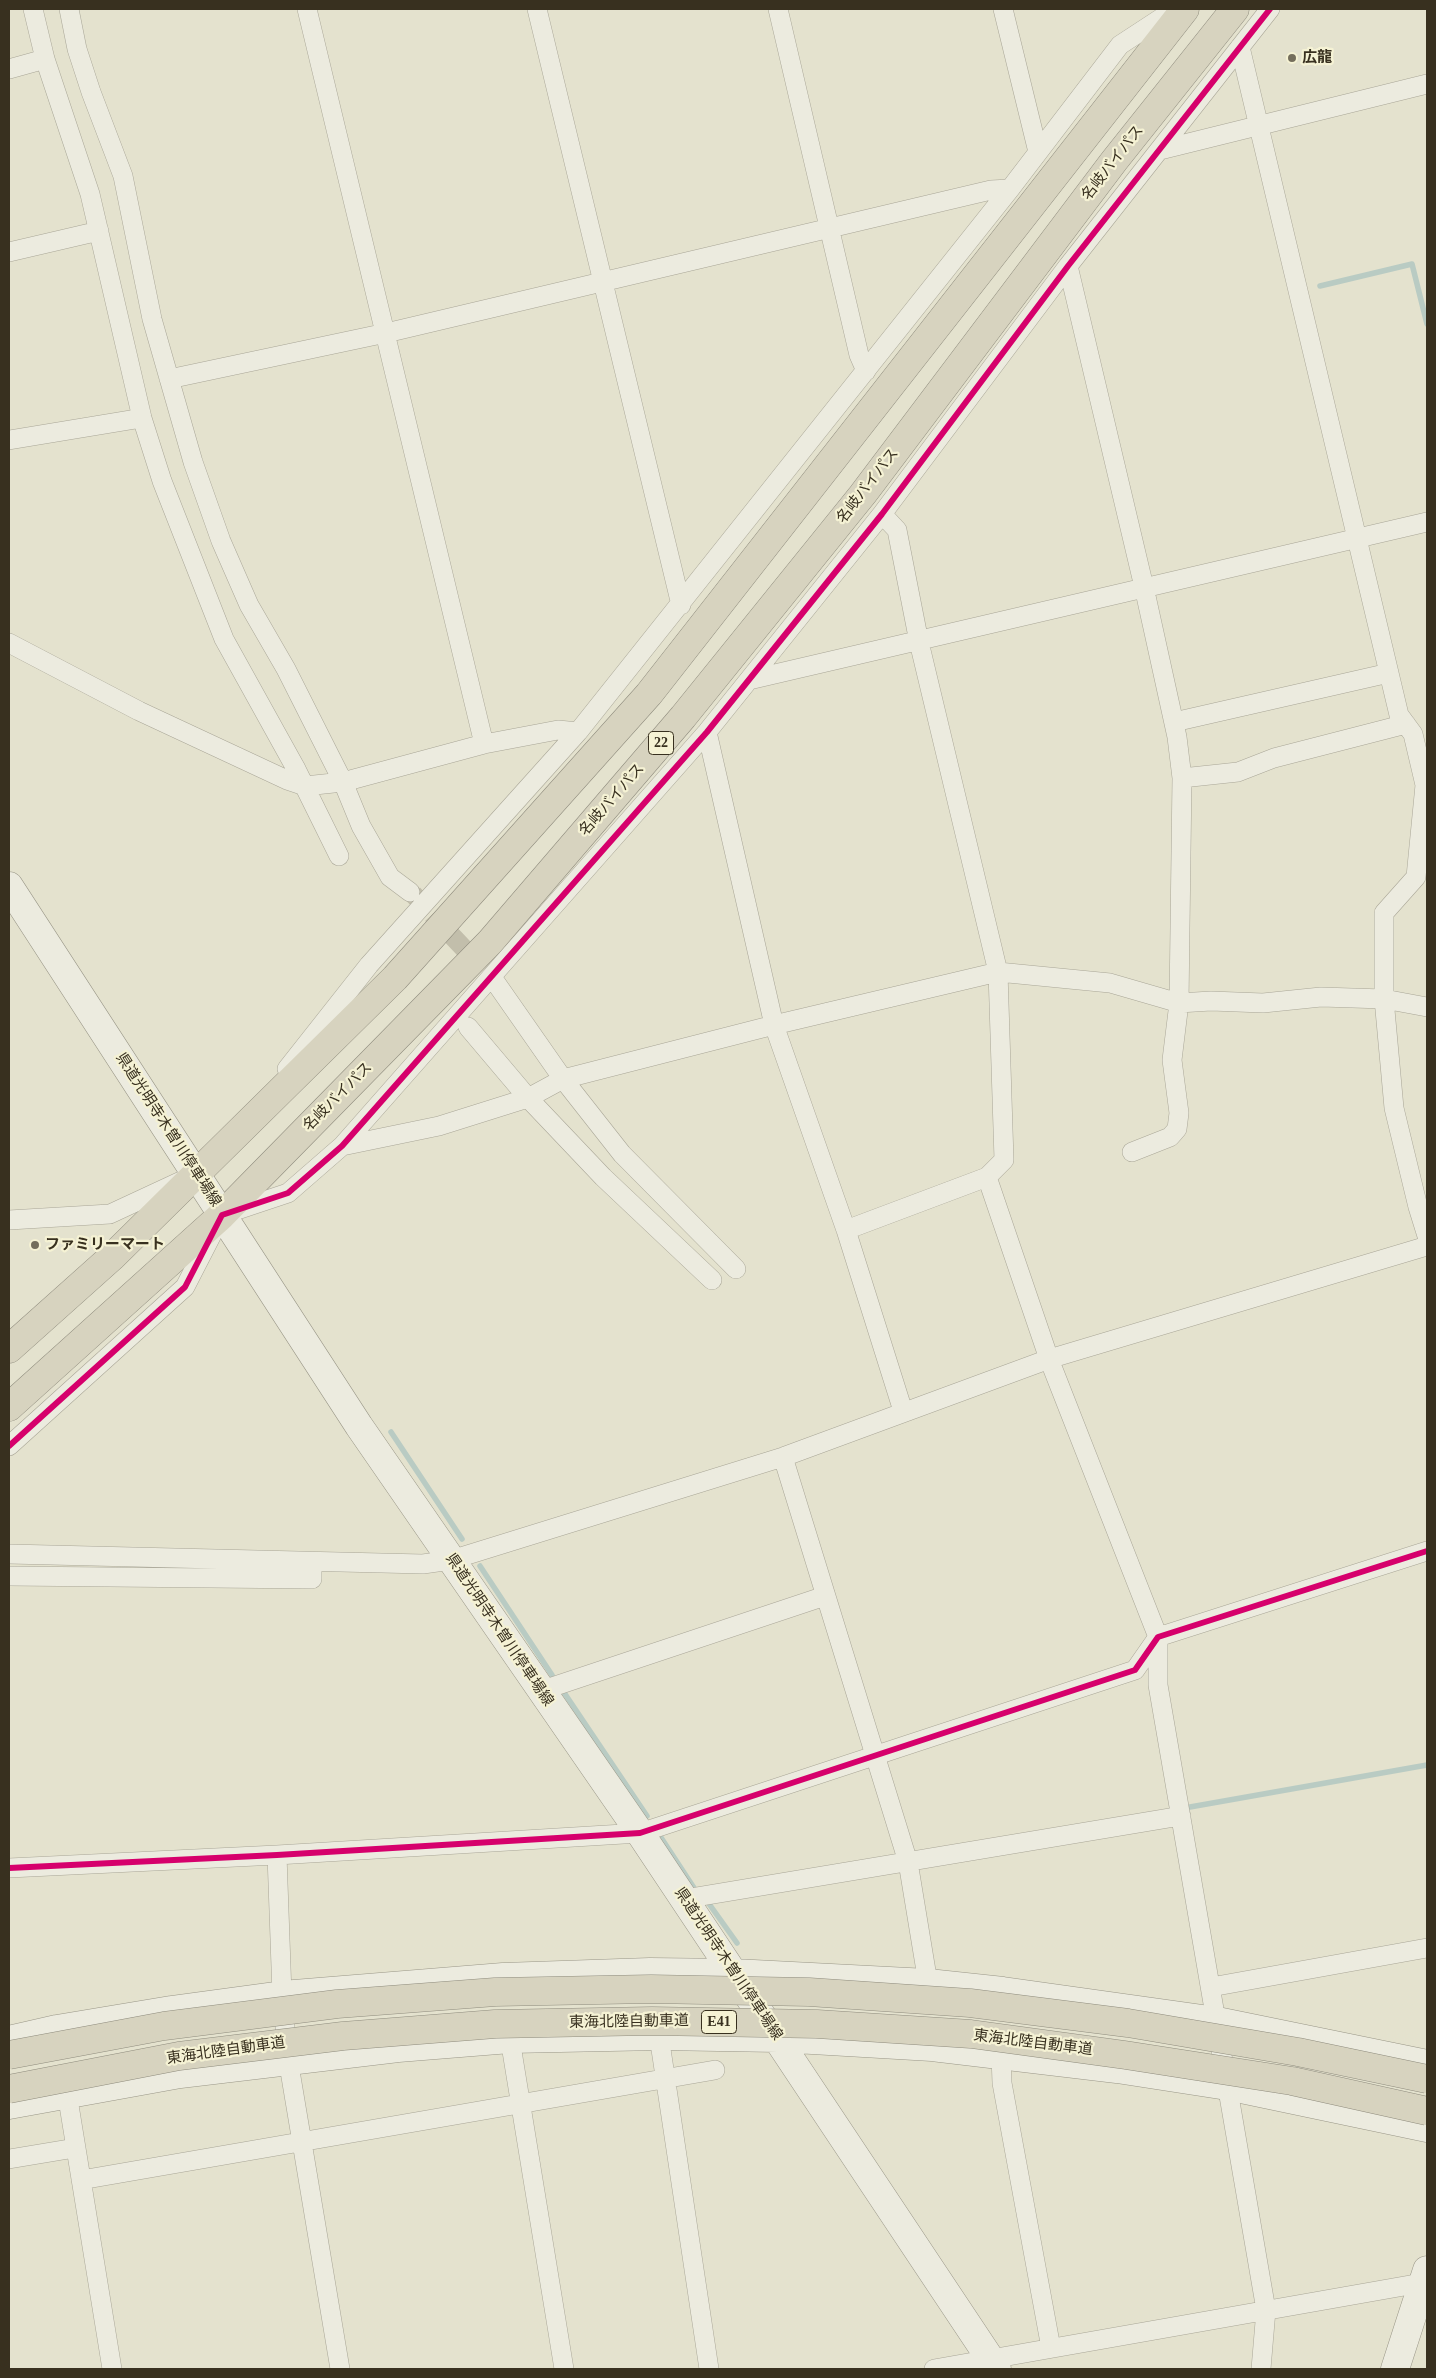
<!DOCTYPE html>
<html>
<head>
<meta charset="utf-8">
<style>
	body { margin:0 }
	#map { position:relative; width:1436px; height:2378px; overflow:hidden; background:#e4e2ce; font-family:"Times New Roman",serif }
	canvas { display:block }
	.frame { position:absolute; inset:0; border:10px solid #38301f; pointer-events:none }
</style>
</head>
<body>
<div id="map">
<canvas width="1436" height="2378"></canvas>
<div class="frame"></div>
</div>
<script>
const c = document.querySelector('canvas').getContext('2d');
c.lineJoin = 'round';
const toPath = rows => new Path2D(rows.map(r => 'M' + r).join(''));
function strokePath(path, color, width, dash) { c.strokeStyle = color; c.lineWidth = width; c.lineCap = dash ? 'butt' : 'round'; c.setLineDash(dash || []); c.stroke(path); }
function label(font, color, halo, rows, align = 'center') {
  c.font = font + ' "Times New Roman","Noto Sans JP",serif'; c.lineWidth = 4.5; c.setLineDash([]); c.textBaseline = 'middle'; c.strokeStyle = halo; c.fillStyle = color; for (const [text, x, y, turn = 0] of rows) {
    c.save(); c.translate(x, y); c.rotate((+turn || 0) * Math.PI / 180); c.textAlign = isNaN(turn) ? turn : align; if (halo) c.strokeText(text, 0, 0); c.fillText(text, 0, 0); c.restore();
  }
}
strokePath(toPath([
	[1320,286,1412,264,1427,324],
	[391,1432,462,1539],
	[480,1566,552,1675],
	[563,1691,647,1816],
	[1190,1807,1427,1765],
	[660,1836,696,1891],
	[707,1901,737,1943]
]), '#b9cbc3', 5.5);
strokePath(toPath([
	[413,894,496,983]
]), '#c2beab', 19, [19, 9]);
const street = toPath([
	[33,9,45,59,90,194,142,418,162,481,224,639,295,767,339,856],
	[69,9,77,49,91,92,123,176,152,319,193,462,221,541,249,605,286,669,343,782,361,826,390,877,410,892],
	[307,9,484,744],
	[537,9,681,605],
	[778,9,859,355,866,371],
	[1003,9,1038,152],
	[1240,47,1399,715,1413,734,1425,785,1416,877,1384,913,1384,999,1394,1108,1418,1207,1427,1236],
	[9,69,45,59],
	[1160,150,1427,84],
	[9,252,99,231],
	[1068,266,1144,587,1177,737,1182,778,1179,1003,1172,1060,1179,1113,1177,1129,1170,1137,1132,1152],
	[169,379,386,333,991,190,1010,189],
	[9,440,142,418],
	[9,643,139,711,287,780,305,786,343,782,484,744,558,730,578,732],
	[749,680,1427,522],
	[1174,722,1389,673],
	[707,732,774,1025,846,1230,903,1411],
	[1182,778,1238,772,1274,758,1406,724],
	[496,983,563,1079,622,1154,736,1269],
	[468,1027,528,1098,603,1177,712,1280],
	[287,1069,369,965,578,732,1010,189,1120,45,1175,9],
	[342,1146,439,1126,528,1098,563,1079,774,1025,998,972,1110,983,1179,1003,1211,1001,1263,1003,1321,997,1384,999,1427,1007],
	[987,1177,1049,1359,1158,1637,1158,1685,1266,2310,1261,2369],
	[9,1220,110,1214,181,1181],
	[846,1230,987,1177,1004,1160,998,972,919,642,897,530,882,514],
	[9,1446,185,1287,222,1215,288,1193,342,1146,707,732,882,514,1068,266,1270,9],
	[783,1457,908,1862,928,1983],
	[9,1554,423,1564,451,1560,783,1457,1049,1359,1427,1246],
	[9,1576,312,1579,312,1562],
	[540,1691,825,1596],
	[277,1855,282,1995,288,2059,340,2369],
	[9,1868,277,1855,640,1833,1135,1670,1158,1637,1427,1551],
	[684,1899,1181,1816],
	[1211,1987,1427,1948],
	[659,2036,709,2369],
	[510,2039,564,2369],
	[1001,2055,1002,2083,1051,2348],
	[67,2093,112,2369],
	[9,2159,75,2148],
	[81,2180,715,2070],
	[934,2369,1427,2282]
]);
const secondary = toPath([
	[9,886,359,1426,640,1833,997,2369],
	[9,2040,57,2029,171,2010,282,1995,503,1977,650,1972,734,1973,928,1983,1003,1991,1217,2021,1427,2064],
	[9,2105,180,2074,398,2048,510,2039,659,2036,778,2038,932,2047,1117,2069,1227,2086,1427,2128],
	[1395,2369,1427,2270]
]);
const highway = toPath([
	[9,1349,113,1256,395,978,649,694,1185,9],
	[9,1407,222,1215,490,942,683,717,863,494,1114,161,1235,9]
]);
strokePath(street, '#a9a697', 20);
strokePath(secondary, '#999687', 29);
strokePath(highway, '#8f8c7e', 29);
strokePath(street, '#ecebdf', 19);
strokePath(secondary, '#ecebdf', 28);
strokePath(highway, '#d7d3bf', 28);
const highwayBridge = toPath([
	[9,2055,164,2026,337,2004,495,1992,651,1989,809,1992,970,2003,1128,2023,1298,2052,1427,2079],
	[9,2089,179,2056,343,2036,495,2024,652,2021,817,2024,971,2034,1125,2055,1292,2081,1427,2111]
]);
strokePath(highwayBridge, '#8f8c7e', 29, []);
strokePath(highwayBridge, '#d7d3bf', 28);
strokePath(toPath([
	[9,1446,185,1287,222,1215,288,1193,342,1146,707,732,882,514,1068,266,1270,9],
	[9,1868,277,1855,640,1833,1135,1670,1158,1637,1427,1551]
]), '#d6006c', 6);
for (const [x, y, r, color] of [
	[1292,58,5,"#746e5c"],
	[35,1245,5,"#746e5c"]
]) { const dot = new Path2D(); dot.arc(x, y, r, 0, 2 * Math.PI); c.fillStyle = color; c.fill(dot); strokePath(dot, '#f5f2d4', 2); }
for (const [x, y, w] of [
	[661,743,25],
	[719,2022,35]
]) { const box = new Path2D(); box.roundRect(x - w / 2, y - 11.5, w, 23, 4); c.fillStyle = '#f5f2d4'; c.fill(box); strokePath(box, '#38301f', 1); }
label('bold 14px', '#38301f', null, [
	["22",661,743],
	["E41",719,2022]
]);
label('bold 15px', '#38301f', '#f5f2d4', [
	["広龍",1302,58],
	["ファミリーマート",45,1245]
], 'left');
label('15px', '#38301f', '#f5f2d4', [
	["名岐バイパス",1113,163,-52],
	["名岐バイパス",868,486,-52],
	["名岐バイパス",612,800,-49],
	["名岐バイパス",338,1097,-45],
	["県道光明寺木曽川停車場線",168,1130,57],
	["県道光明寺木曽川停車場線",499,1630,56],
	["県道光明寺木曽川停車場線",728,1964,56],
	["東海北陸自動車道",629,2022,-1],
	["東海北陸自動車道",1033,2043,7],
	["東海北陸自動車道",226,2051,-8]
]);
</script>
</body>
</html>
